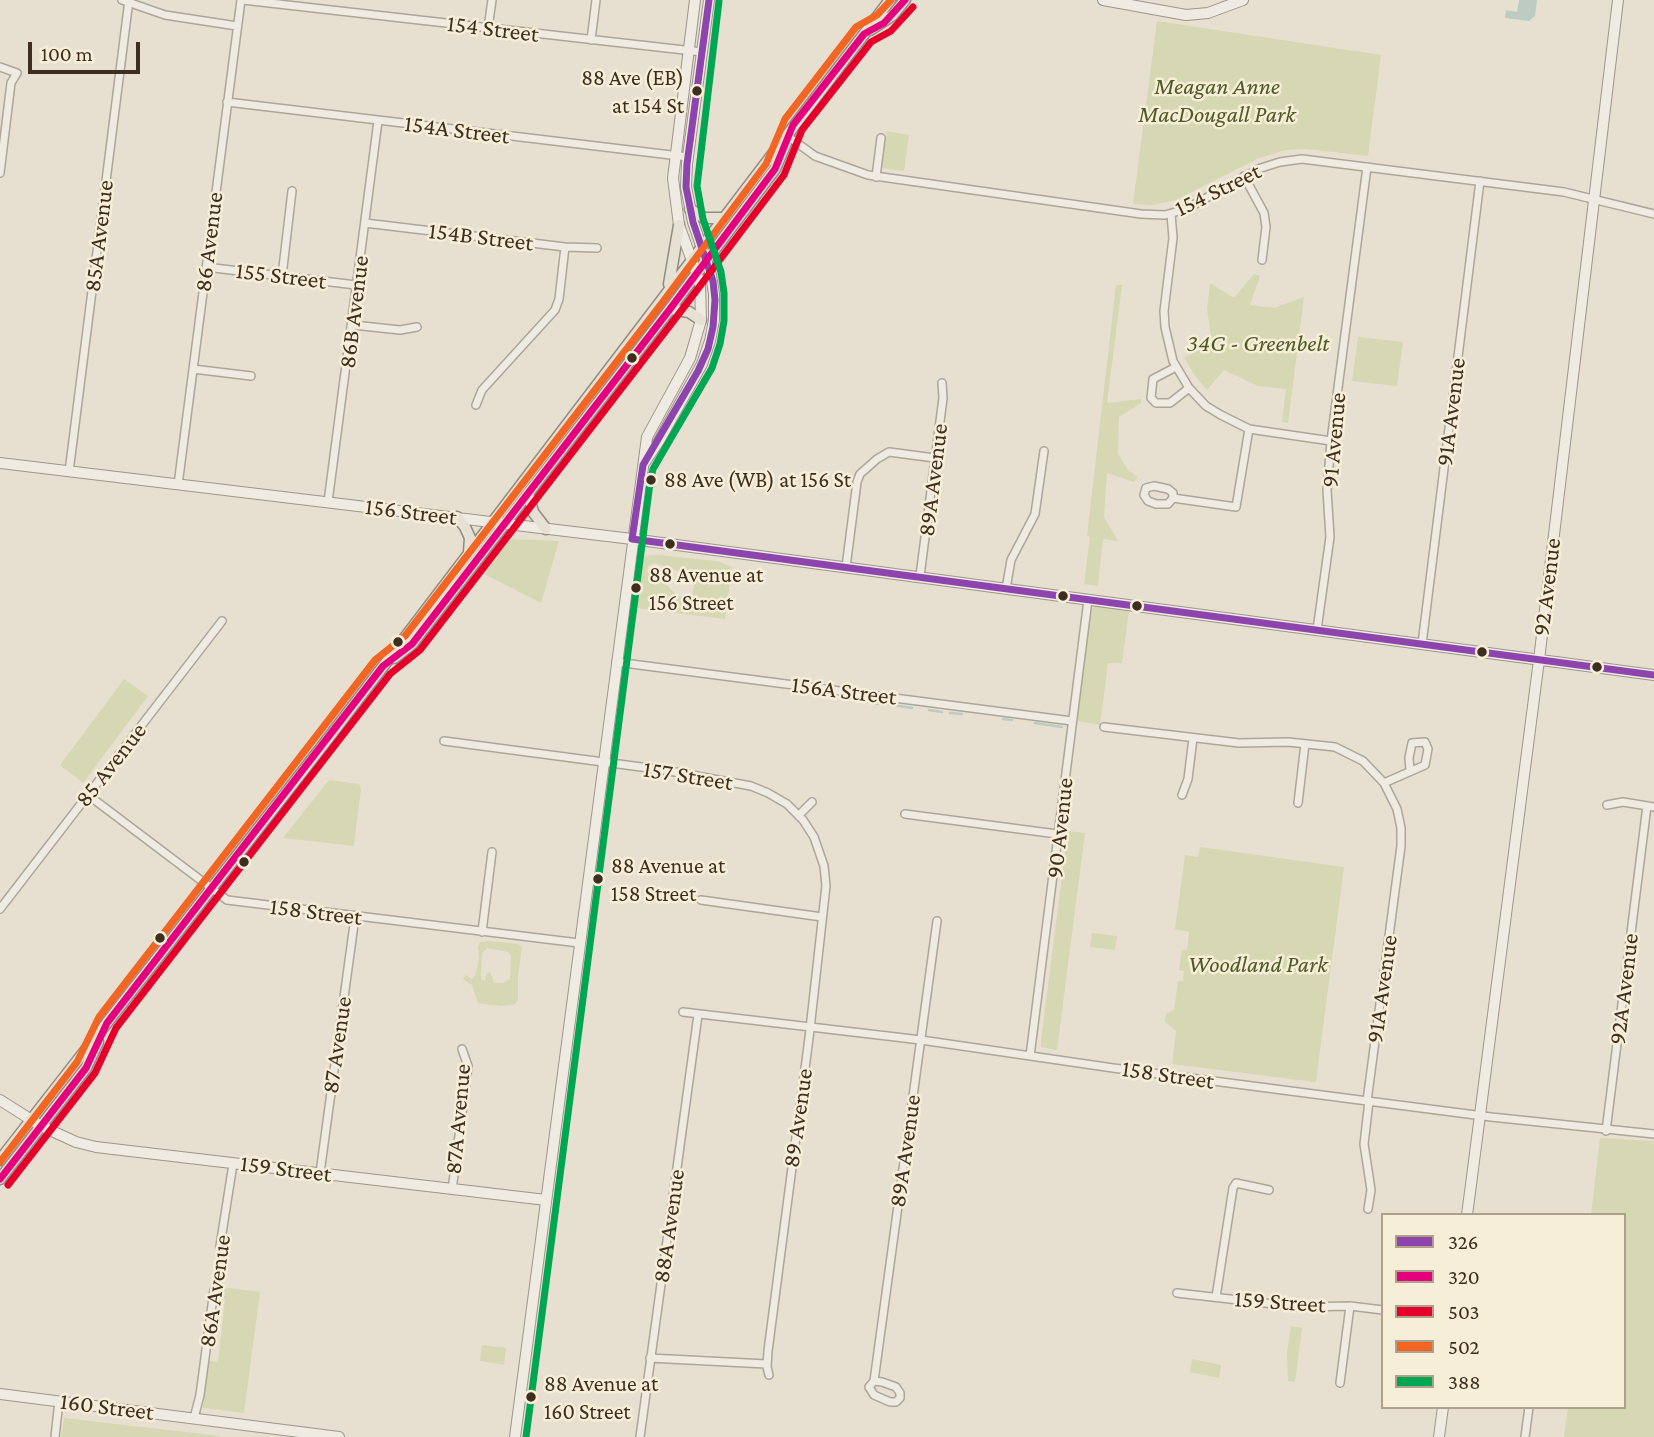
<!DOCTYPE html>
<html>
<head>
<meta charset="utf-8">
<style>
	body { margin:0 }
	#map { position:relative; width:1654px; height:1437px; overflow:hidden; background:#e7e0d1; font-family:"Crimson Pro",serif }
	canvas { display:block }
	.legend { position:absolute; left:1381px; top:1213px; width:245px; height:196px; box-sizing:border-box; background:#f7eed8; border:2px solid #ada18e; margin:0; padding:9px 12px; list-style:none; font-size:21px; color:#3d2e20 }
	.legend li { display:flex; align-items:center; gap:14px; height:35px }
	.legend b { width:35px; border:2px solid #ada18e }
	.scale { position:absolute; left:28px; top:42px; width:112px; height:32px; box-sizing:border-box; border:4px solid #3d2e20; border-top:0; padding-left:9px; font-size:21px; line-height:24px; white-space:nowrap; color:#3d2e20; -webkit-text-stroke:5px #f7eed8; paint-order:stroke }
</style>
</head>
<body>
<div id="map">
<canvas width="1654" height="1437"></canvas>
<ul class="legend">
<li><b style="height:9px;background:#8e44ad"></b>326</li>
<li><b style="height:9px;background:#e5007d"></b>320</li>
<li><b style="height:9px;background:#e4002b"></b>503</li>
<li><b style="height:9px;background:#f26522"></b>502</li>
<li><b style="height:9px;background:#00a651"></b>388</li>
</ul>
<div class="scale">100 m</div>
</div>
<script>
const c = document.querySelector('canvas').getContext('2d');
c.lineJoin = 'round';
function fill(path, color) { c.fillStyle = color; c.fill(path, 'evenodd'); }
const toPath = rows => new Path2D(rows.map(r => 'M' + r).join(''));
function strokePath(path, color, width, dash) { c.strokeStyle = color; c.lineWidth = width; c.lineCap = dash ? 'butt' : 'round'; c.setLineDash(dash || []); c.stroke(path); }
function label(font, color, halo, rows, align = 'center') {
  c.font = font + ' "Crimson Pro",serif'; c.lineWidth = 5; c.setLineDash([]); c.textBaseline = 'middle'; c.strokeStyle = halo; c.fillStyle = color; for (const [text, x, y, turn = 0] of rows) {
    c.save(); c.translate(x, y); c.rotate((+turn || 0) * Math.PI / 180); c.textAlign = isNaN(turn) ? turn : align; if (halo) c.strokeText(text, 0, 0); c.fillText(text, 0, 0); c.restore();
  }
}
fill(toPath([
	[1157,21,1381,55,1368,156,1306,149,1285,150,1257,159,1176,200,1153,205,1133,204],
	[887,131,909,135,904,171,882,168],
	[1254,274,1260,276,1250,305,1274,308,1304,297,1288,423,1282,422,1286,389,1258,386,1224,370,1207,390,1195,376,1184,357,1212,344,1207,309,1210,283,1234,298],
	[1116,285,1122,285,1107,403,1141,399,1141,403,1119,417,1118,454,1128,470,1138,477,1134,482,1107,473,1104,517,1118,541,1103,539,1098,586,1084,584,1090,537,1087,536],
	[1358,337,1403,342,1397,386,1352,381],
	[511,539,559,541,541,603,484,574],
	[659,555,717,561,732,567,725,619,636,608,642,556],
	[653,563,671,568,692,578,694,585,692,594,685,598,676,595,665,583,647,572,648,566],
	[1096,606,1129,610,1122,663,1108,663,1100,725,1078,721,1076,717,1090,610],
	[124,679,148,696,83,783,60,765],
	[329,780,359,784,361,789,354,846,283,838],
	[1061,830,1085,833,1057,1050,1041,1047,1041,1041,1066,844,1061,841],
	[1200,847,1344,867,1316,1081,1314,1082,1172,1064,1176,1031,1165,1022,1166,1014,1174,1010,1178,981,1183,981,1184,971,1179,970,1182,950,1187,950,1189,932,1175,929,1185,855,1198,857],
	[1092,933,1117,936,1115,950,1090,947],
	[490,941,518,944,522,947,518,976,518,1000,515,1004,501,1006,478,1003,472,985,463,979,466,975,472,979,475,976,479,959,478,946,480,942],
	[488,948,508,952,511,956,510,979,503,983,494,983,490,972,486,974,485,981,481,979,482,953],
	[1600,1138,1654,1141,1654,1437,1564,1437,1568,1407,1624,1407,1624,1215,1591,1215],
	[228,1288,260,1292,244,1413,203,1408,209,1361,218,1362,225,1299,217,1298,218,1291],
	[1291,1326,1302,1328,1295,1382,1288,1381,1287,1352],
	[482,1345,506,1348,504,1365,480,1361],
	[1192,1359,1221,1365,1219,1378,1190,1372],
	[64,1418,220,1436,220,1437,61,1437]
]), '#d6d7b3');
fill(toPath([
	[1519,0,1537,0,1535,16,1529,21,1505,18,1506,10,1517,12]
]), '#bcccc2');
strokePath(toPath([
	[868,702,879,704],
	[887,704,912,708],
	[929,710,942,712],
	[950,713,962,714],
	[1003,719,1012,720],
	[1035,723,1062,727]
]), '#bcccc2', 2.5);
const street = toPath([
	[122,0,165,15,237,26],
	[243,0,702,52],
	[488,28,492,0],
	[591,40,596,0],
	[0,67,17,73,11,83,0,173],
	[227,102,688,157],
	[789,137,815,156,868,175,1141,214,1165,215,1186,209,1261,168,1280,162,1302,159,1564,192,1654,214],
	[1244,176,1264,213,1266,227,1262,260],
	[876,177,881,138],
	[1171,214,1173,238,1164,311,1165,327,1173,361,1189,388,1206,406,1221,415,1249,429,1331,441],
	[365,223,565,247,597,248],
	[206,267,356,285],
	[282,276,292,191],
	[353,325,400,330,417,327],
	[1176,367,1153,379,1151,398,1156,403,1170,403,1189,388],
	[193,369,251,376],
	[476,405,482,390,555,310,559,299,565,247],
	[69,472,129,0],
	[178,485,241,0],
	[1173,498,1173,493,1168,489,1154,486,1146,488,1144,495,1148,501,1156,504,1168,504,1173,498,1236,507,1249,429],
	[328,502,378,121],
	[846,567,857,482,860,474,877,459,889,452,935,458],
	[920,576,943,398,942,383],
	[1006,589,1011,560,1035,514,1044,451],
	[1317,630,1330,537,1327,490,1331,441,1367,167],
	[1422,644,1480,181],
	[616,662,1072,721],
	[1104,727,1239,743,1288,742,1335,747,1363,761,1384,783,1397,809,1401,828,1401,846,1367,1101],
	[444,741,664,770,751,786,768,793,787,804,803,820,814,837,824,866,826,886,809,1038,768,1351,767,1367,769,1375],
	[1384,783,1425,765,1428,749,1425,742,1412,743,1409,758,1410,771],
	[88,795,227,900,579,943],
	[1182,795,1188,779,1193,738],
	[1298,803,1305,744],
	[1607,805,1623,802,1654,807],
	[905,814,1057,834],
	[799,815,812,802],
	[701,900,822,917],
	[0,909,222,621],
	[482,932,492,852],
	[683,1012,921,1040,1113,1068,1491,1117,1654,1134],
	[1030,1056,1088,600],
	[1606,1131,1647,806],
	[320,1173,355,917],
	[452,1190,468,1066,462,1049],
	[1368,1209,1371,1190,1364,1144,1369,1101],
	[1177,1293,1300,1307,1350,1306,1383,1310],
	[1216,1297,1233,1188,1236,1183,1269,1190],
	[650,1358,766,1364],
	[874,1381,882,1382,896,1387,900,1393,900,1398,896,1402,890,1402,874,1395,869,1387,874,1381,937,921],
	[1340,1383,1350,1306],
	[194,1418,200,1395,214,1290,217,1285,222,1251,220,1246,233,1164],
	[55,1437,59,1401],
	[640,1437,698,1015],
	[1525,1437,1529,1407]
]);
const secondary = toPath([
	[1103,0,1186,15,1208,13,1243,0],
	[645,462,659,441,702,364,710,341,714,320,714,294,711,275,693,222,686,187,687,164,709,0],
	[0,463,632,539,1654,675],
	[0,1100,41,1126,76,1142,96,1147,546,1200],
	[1467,1215,1539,660,1618,0],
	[0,1394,339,1437],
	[515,1437,647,437,690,358,701,320,700,283,679,225,673,178,695,0],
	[1439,1437,1443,1407]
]);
const primary = toPath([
	[870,30,893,15,905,0],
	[690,209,704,218,723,218],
	[669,284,679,225],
	[670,309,689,312,701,320],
	[528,493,533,512,546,529],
	[457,517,465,527,470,538,469,552],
	[394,658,412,644,670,309,775,169,789,136],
	[0,1160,324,744,890,0],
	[0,1179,86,1068,98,1042]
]);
strokePath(street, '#ada599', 10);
strokePath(secondary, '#9c958a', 12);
strokePath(primary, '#928b80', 13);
strokePath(street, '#efebe3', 7);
strokePath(secondary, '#efebe3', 10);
strokePath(primary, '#e6e1d4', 10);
strokePath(toPath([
	[632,539,1654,675],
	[632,539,643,465,698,371,708,349,713,327,715,300,713,281,693,222,686,187,687,164,709,0]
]), '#8e44ad', 7);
strokePath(toPath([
	[0,1179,86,1068,107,1023,383,666,412,644,670,309,775,169,793,125,864,34,884,23,905,0]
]), '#e5007d', 7);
strokePath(toPath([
	[8,1185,95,1073,116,1028,390,674,420,650,678,315,784,175,802,130,871,42,891,31,913,7]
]), '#e4002b', 7);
strokePath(toPath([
	[0,1162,77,1062,99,1017,375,660,405,636,662,303,766,164,785,119,856,27,877,15,891,0]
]), '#f26522', 7);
strokePath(toPath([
	[526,1437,650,483,653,469,712,368,720,344,724,321,724,293,721,272,703,219,697,186,719,1]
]), '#00a651', 7);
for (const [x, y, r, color] of [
	[697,91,6,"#3d2e20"],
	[632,358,6,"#3d2e20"],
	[651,480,6,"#3d2e20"],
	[670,544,6,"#3d2e20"],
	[636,588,6,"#3d2e20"],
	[1063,596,6,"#3d2e20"],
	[1137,606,6,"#3d2e20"],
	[398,642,6,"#3d2e20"],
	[1482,652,6,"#3d2e20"],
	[1597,667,6,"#3d2e20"],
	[244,862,6,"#3d2e20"],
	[598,879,6,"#3d2e20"],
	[160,938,6,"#3d2e20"],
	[531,1397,6,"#3d2e20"]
]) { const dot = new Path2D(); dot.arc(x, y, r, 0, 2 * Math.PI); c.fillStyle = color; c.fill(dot); strokePath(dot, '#f7eed8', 2.5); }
label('22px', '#3d2e20', '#f7eed8', [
	["88 Ave (EB)",684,78,"right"],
	["at 154 St",684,106,"right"],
	["88 Ave (WB) at 156 St",664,480],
	["88 Avenue at",649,575],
	["156 Street",649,603],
	["88 Avenue at",611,866],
	["158 Street",611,894],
	["88 Avenue at",544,1384],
	["160 Street",544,1412]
], 'left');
label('24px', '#3d2e20', '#f7eed8', [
	["154 Street",493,29,7],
	["154A Street",457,130,7],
	["154 Street",1218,190,-26],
	["85A Avenue",99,236,-83],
	["154B Street",481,237,7],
	["86 Avenue",209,242,-83],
	["155 Street",281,276,7],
	["86B Avenue",354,312,-83],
	["91A Avenue",1451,412,-83],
	["91 Avenue",1334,440,-85],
	["89A Avenue",933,480,-83],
	["156 Street",411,512,7],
	["92 Avenue",1547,587,-83],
	["156A Street",844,691,7],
	["85 Avenue",111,765,-52],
	["157 Street",688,776,9],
	["90 Avenue",1060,828,-84],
	["158 Street",316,912,7],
	["91A Avenue",1382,989,-82],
	["92A Avenue",1624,989,-83],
	["87 Avenue",337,1045,-82],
	["158 Street",1168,1075,8],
	["89 Avenue",798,1118,-82],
	["87A Avenue",458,1119,-85],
	["89A Avenue",905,1151,-82],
	["159 Street",286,1169,7],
	["88A Avenue",669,1226,-82],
	["86A Avenue",215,1291,-82],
	["159 Street",1280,1302,4],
	["160 Street",107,1407,7]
]);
label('italic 24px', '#4d5a26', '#f7eed8', [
	["Meagan Anne",1217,87],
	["MacDougall Park",1217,115],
	["34G - Greenbelt",1258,344],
	["Woodland Park",1258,965]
]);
</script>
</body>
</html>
